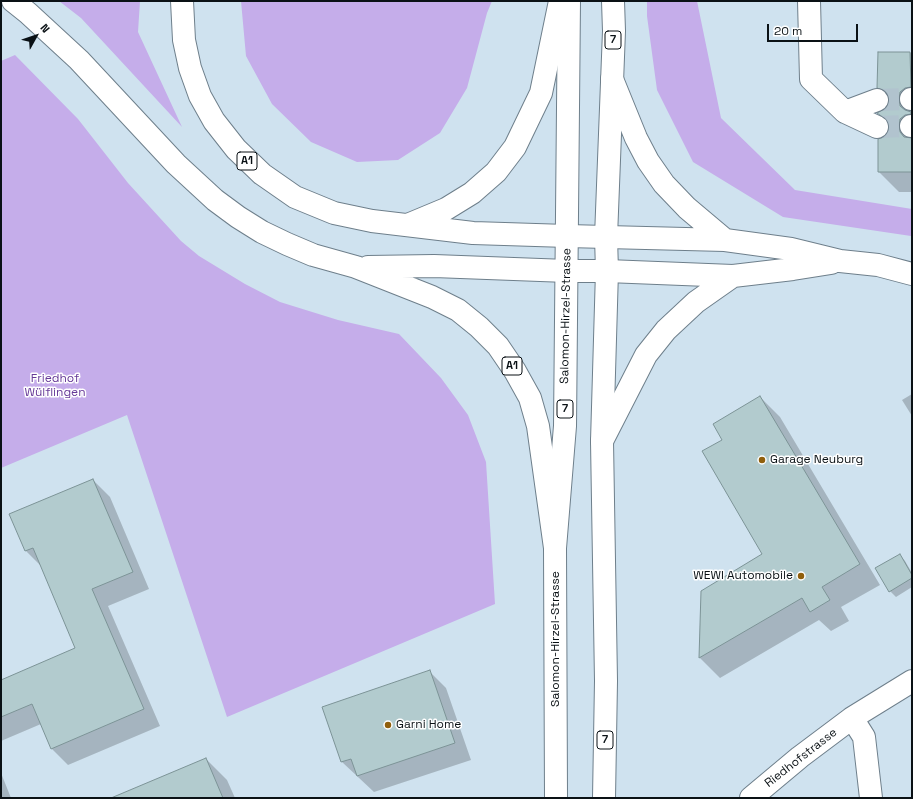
<!DOCTYPE html>
<html>
<head>
<meta charset="utf-8">
<style>
	body { margin:0 }
	#map { position:relative; width:913px; height:799px; overflow:hidden; background:#cfe2ef; font-family:"Space Grotesk",sans-serif }
	canvas { display:block }
	.frame { position:absolute; inset:0; border:2px solid #0a1115; pointer-events:none }
	.north { position:absolute; left:16px; top:16px; width:40px; height:40px; -webkit-text-stroke:3px #fff; paint-order:stroke; rotate:50deg; font-size:11px; font-weight:700; line-height:16px; text-align:center; color:#0a1115 }
	.north::after { content:''; display:block; margin:auto; width:14px; height:18px; background:#0a1115; clip-path:polygon(50% 0,100% 100%,50% 72%,0 100%) }
	.scale { position:absolute; left:767px; top:24px; width:91px; height:18px; box-sizing:border-box; border:2px solid #0a1115; border-top:0; padding-left:5px; font-size:12px; line-height:14px; white-space:nowrap; color:#0a1115; -webkit-text-stroke:3px #fff; paint-order:stroke }
</style>
</head>
<body>
<div id="map">
<canvas width="913" height="799"></canvas>
<div class="frame"></div>
<div class="north">N</div>
<div class="scale">20 m</div>
</div>
<script>
const c = document.querySelector('canvas').getContext('2d');
c.lineJoin = 'round';
function fill(path, color) { c.fillStyle = color; c.fill(path, 'evenodd'); }
const toPath = rows => new Path2D(rows.map(r => 'M' + r).join(''));
function strokePath(path, color, width, dash) { c.strokeStyle = color; c.lineWidth = width; c.lineCap = dash ? 'butt' : 'round'; c.setLineDash(dash || []); c.stroke(path); }
function label(font, color, halo, rows, align = 'center') {
  c.font = font + ' "Space Grotesk",sans-serif'; c.lineWidth = 3; c.setLineDash([]); c.textBaseline = 'middle'; c.strokeStyle = halo; c.fillStyle = color; for (const [text, x, y, turn = 0] of rows) {
    c.save(); c.translate(x, y); c.rotate((+turn || 0) * Math.PI / 180); c.textAlign = isNaN(turn) ? turn : align; if (halo) c.strokeText(text, 0, 0); c.fillText(text, 0, 0); c.restore();
  }
}
fill(toPath([
	[59,1,140,1,138,32,182,127,81,18],
	[241,1,492,1,487,13,467,88,440,133,398,160,357,162,311,142,272,104,246,56],
	[647,1,697,1,721,118,795,190,912,209,911,236,783,217,693,162,657,90,647,16],
	[15,55,78,119,128,183,181,241,199,256,245,284,280,302,338,320,399,334,441,378,468,415,486,462,495,604,227,717,127,415,1,468,1,61]
]), '#c5adea');
fill(toPath([
	[879,53,912,53,912,192,899,192,879,172,885,138,889,133,890,124,879,114,887,109,890,99,878,87],
	[912,394,912,416,902,400],
	[760,397,780,417,880,585,841,607,849,621,831,631,819,620,720,678,700,658,702,592,764,555,723,440],
	[93,480,110,497,149,589,108,606,160,726,68,765,51,748,41,724,1,741,1,681,77,649,41,566,26,551,11,515],
	[900,555,905,561,912,573,912,587,896,597,890,591],
	[429,671,446,688,471,760,374,792,342,762,323,708],
	[206,759,227,780,235,798,114,798],
	[1,773,11,798,1,798]
]), '#0003');
const building = toPath([
	[878,52,910,52,911,87,905,88,900,92,899,99,900,106,905,110,911,112,911,114,905,115,900,119,899,126,900,132,904,137,912,138,912,172,878,172,878,139,884,137,888,133,889,126,887,120,877,113,886,108,889,102,889,96,885,91,877,88,878,52],
	[760,396,860,564,822,587,830,600,810,612,802,598,699,658,701,591,762,554,702,451,722,440,713,424,760,396],
	[93,479,133,572,92,589,144,709,51,749,32,704,1,717,1,680,75,648,33,548,25,551,9,514,93,479],
	[900,554,912,575,912,578,889,592,875,568,900,554],
	[430,670,455,743,357,776,351,759,341,762,322,707,430,670],
	[206,758,223,798,111,798,206,758]
]);
fill(building, '#b2cbce');
strokePath(building, '#7c9396', 1);
strokePath(toPath([
	[877,100,911,99],
	[877,127,911,126]
]), '#b1c3ce', 22, [22, 11]);
const minor = toPath([
	[809,1,811,79,845,112,877,100],
	[612,79,636,138,648,161,664,184,687,208,725,240],
	[911,99,912,99],
	[845,112,877,127],
	[911,126,912,126],
	[567,236,725,240,791,249,840,261,878,265,912,274],
	[567,271,607,271,733,276,793,269,831,263],
	[602,441,646,355,666,330,696,302,733,276],
	[852,718,864,737,871,798],
	[751,798,800,757,852,718,912,681]
]);
const major = toPath([
	[556,798,555,548,565,426,569,1],
	[604,798,606,681,602,441,607,271,606,237,614,31,613,1]
]);
const highway = toPath([
	[13,1,28,13,79,60,176,164,215,200,238,217,262,232,287,244,313,255,356,267,432,297,458,310,479,327,498,346,515,371,530,398,538,426,555,548],
	[182,1,184,40,190,68,200,96,214,121,236,149,262,174,295,197,334,213,372,221,473,233,567,236],
	[410,224,446,209,472,193,496,172,515,147,541,93,560,1],
	[368,267,434,266,567,271]
]);
strokePath(minor, '#6e7f8b', 24);
strokePath(major, '#6e7f8b', 24);
strokePath(highway, '#6e7f8b', 24);
strokePath(minor, '#fff', 22);
strokePath(major, '#fff', 22);
strokePath(highway, '#fff', 22);
for (const [x, y, r, color] of [
	[762,460,4,"#905f0c"],
	[801,576,4,"#905f0c"],
	[388,725,4,"#905f0c"]
]) { const dot = new Path2D(); dot.arc(x, y, r, 0, 2 * Math.PI); c.fillStyle = color; c.fill(dot); strokePath(dot, '#fff', 1.5); }
for (const [x, y, w] of [
	[613,40,16],
	[247,161,20],
	[512,366,20],
	[565,409,16],
	[605,740,16]
]) { const box = new Path2D(); box.roundRect(x - w / 2, y - 9, w, 18, 3); c.fillStyle = '#fff'; c.fill(box); strokePath(box, '#0a1115', 1); }
label('bold 11px', '#0a1115', null, [
	["7",613,40],
	["A1",247,161],
	["A1",512,366],
	["7",565,409],
	["7",605,740]
]);
label('12px', '#0a1115', '#fff', [
	["Salomon-Hirzel-Strasse",566,316,-89],
	["Salomon-Hirzel-Strasse",556,639,-90],
	["Riedhofstrasse",801,758,-38]
]);
label('12px', '#673a98', '#fff', [
	["Friedhof",55,379],
	["Wülflingen",55,393]
]);
label('12px', '#0a1115', '#fff', [
	["Garage Neuburg",770,460],
	["WEWI Automobile",793,576,"right"],
	["Garni Home",396,725]
], 'left');
</script>
</body>
</html>
